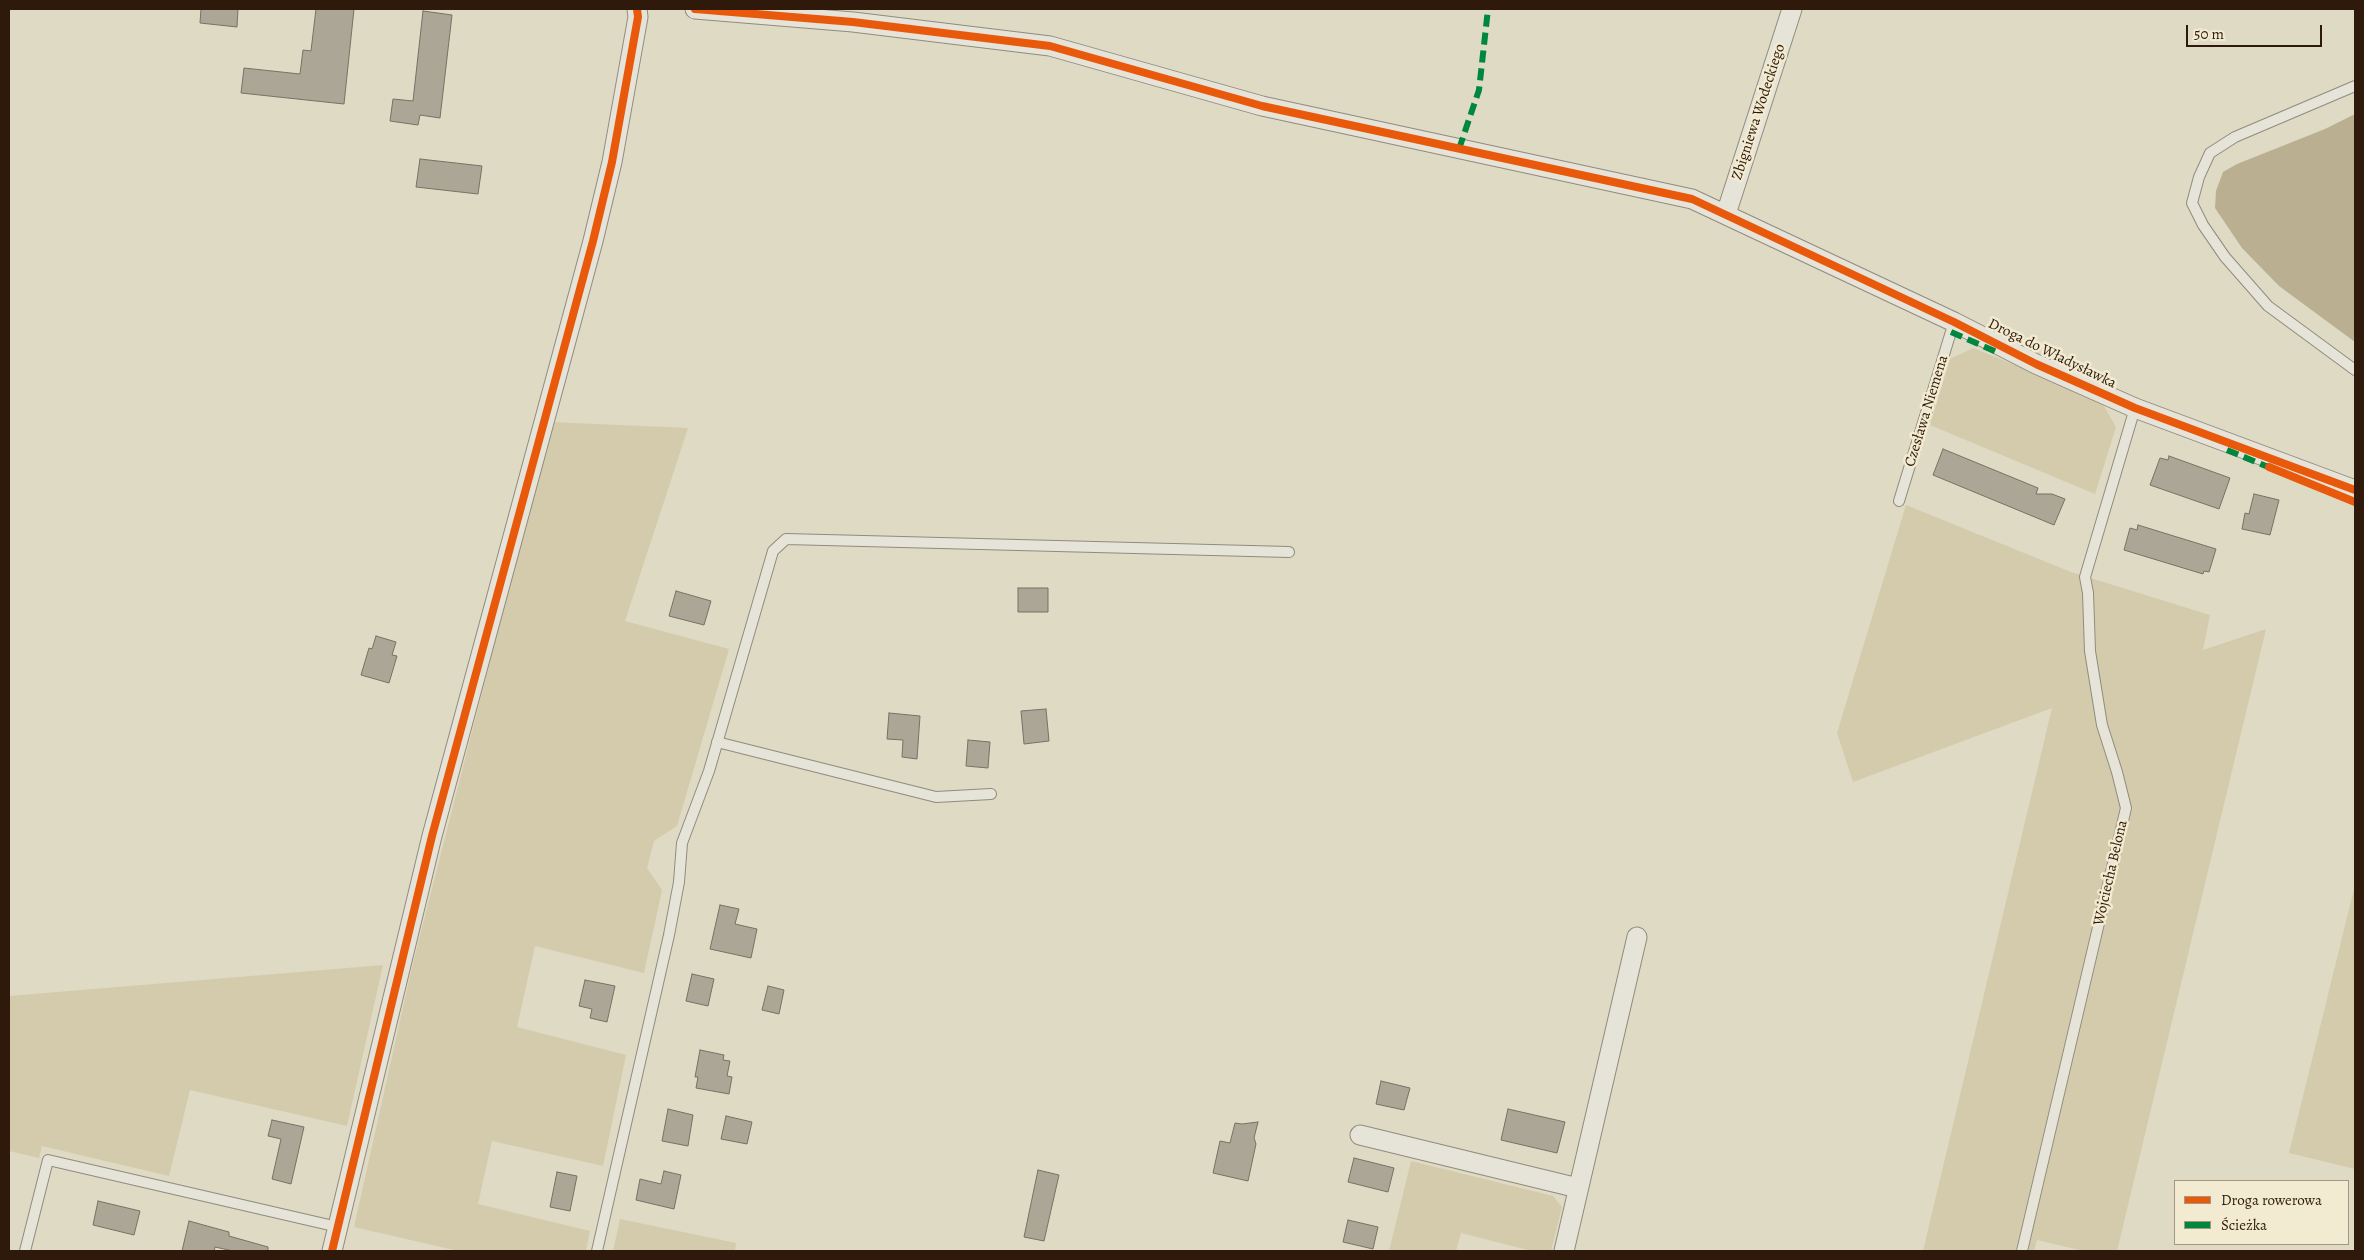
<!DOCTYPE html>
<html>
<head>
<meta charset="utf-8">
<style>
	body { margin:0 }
	#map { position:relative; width:2364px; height:1260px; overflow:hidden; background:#dfdac4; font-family:Alegreya,serif }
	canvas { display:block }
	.frame { position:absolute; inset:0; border:10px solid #2e190a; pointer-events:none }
	.legend { position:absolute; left:2174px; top:1180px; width:175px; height:65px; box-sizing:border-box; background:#f2ebd1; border:1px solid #a49781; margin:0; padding:6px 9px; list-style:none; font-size:15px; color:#2e190a }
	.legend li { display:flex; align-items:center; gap:10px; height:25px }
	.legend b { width:25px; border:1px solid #a49781 }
	.scale { position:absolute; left:2186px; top:25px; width:136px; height:22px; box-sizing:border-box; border:2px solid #2e190a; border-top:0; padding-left:6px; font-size:15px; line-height:18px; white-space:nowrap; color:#2e190a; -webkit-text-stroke:4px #f2ebd1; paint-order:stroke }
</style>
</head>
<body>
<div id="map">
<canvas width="2364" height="1260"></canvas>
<div class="frame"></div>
<ul class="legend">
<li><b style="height:6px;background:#e8590c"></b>Droga rowerowa</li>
<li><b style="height:6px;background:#00873e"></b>Ścieżka</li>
</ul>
<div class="scale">50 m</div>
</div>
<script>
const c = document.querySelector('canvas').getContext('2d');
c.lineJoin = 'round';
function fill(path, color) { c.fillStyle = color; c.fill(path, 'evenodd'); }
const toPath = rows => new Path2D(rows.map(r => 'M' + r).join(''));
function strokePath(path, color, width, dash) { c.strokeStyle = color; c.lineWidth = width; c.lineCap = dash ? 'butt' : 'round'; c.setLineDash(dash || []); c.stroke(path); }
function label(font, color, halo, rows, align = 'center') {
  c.font = font + ' Alegreya,serif'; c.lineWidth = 5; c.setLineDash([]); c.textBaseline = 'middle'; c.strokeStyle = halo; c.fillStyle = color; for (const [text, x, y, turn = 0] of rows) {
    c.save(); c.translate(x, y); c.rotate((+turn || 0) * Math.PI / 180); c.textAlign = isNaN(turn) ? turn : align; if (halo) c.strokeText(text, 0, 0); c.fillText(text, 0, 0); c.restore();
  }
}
fill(toPath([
	[1973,348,2100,399,2116,427,2095,494,1930,425,1950,359],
	[551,422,688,428,625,621,729,649,677,826,654,841,647,868,662,890,644,973,535,946,517,1027,626,1055,603,1166,492,1141,478,1204,590,1231,586,1251,458,1251,354,1227,412,967],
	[1906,505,2071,572,2210,615,2203,650,2266,629,2117,1251,2083,1251,2037,1240,2034,1251,1923,1251,2052,708,1853,782,1837,733],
	[2355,885,2355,1169,2289,1153],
	[383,965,347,1126,190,1090,169,1176,42,1146,39,1158,9,1151,9,996],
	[1411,1161,1553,1196,1562,1207,1551,1251,1532,1251,1461,1233,1456,1251,1389,1251],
	[620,1219,736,1243,735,1251,613,1251]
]), '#d4cbad');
fill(toPath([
	[2355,114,2355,342,2279,286,2242,248,2215,208,2216,191,2223,172,2237,164,2325,129]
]), '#bbaf92');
const building = toPath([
	[201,9,238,9,237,27,200,23,201,9],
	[316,9,354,9,344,104,241,93,244,68,300,74,303,50,311,51,316,9],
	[423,11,452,15,440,118,420,115,418,125,390,121,393,99,413,101,423,11],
	[420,159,482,166,478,194,416,187,420,159],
	[1943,449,2038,488,2036,494,2052,494,2065,499,2054,525,1933,475,1943,449],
	[2169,456,2230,478,2219,509,2150,485,2160,458,2168,460,2169,456],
	[2254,494,2279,500,2270,535,2242,529,2245,513,2249,514,2254,494],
	[2138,525,2216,549,2209,572,2204,571,2203,574,2124,550,2130,528,2137,530,2138,525],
	[1018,588,1048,588,1048,612,1018,612,1018,588],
	[676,591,711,601,704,625,669,616,676,591],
	[376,636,396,642,392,655,397,656,389,683,361,675,369,648,372,649,376,636],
	[1046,709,1049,741,1024,744,1021,711,1046,709],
	[889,713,920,716,917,759,902,757,903,740,887,739,889,713],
	[968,740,990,742,988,768,966,766,968,740],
	[720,905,739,909,735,924,757,929,751,958,710,949,720,905],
	[692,974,714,979,708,1006,686,1001,692,974],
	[585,980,615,986,607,1022,590,1018,592,1009,579,1006,585,980],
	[768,986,784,990,779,1014,762,1010,768,986],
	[700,1050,724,1055,723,1060,730,1061,727,1076,732,1077,729,1094,696,1088,698,1077,695,1077,700,1050],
	[1381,1081,1410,1088,1404,1110,1376,1104,1381,1081],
	[668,1109,693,1115,688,1146,662,1141,668,1109],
	[1508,1109,1565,1122,1557,1153,1501,1140,1508,1109],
	[726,1116,752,1122,747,1144,721,1139,726,1116],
	[272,1120,304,1127,291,1184,272,1179,281,1139,268,1136,272,1120],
	[1258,1122,1254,1138,1256,1144,1248,1181,1213,1173,1220,1141,1230,1143,1235,1123,1242,1124,1258,1122],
	[1354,1158,1394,1168,1388,1192,1348,1182,1354,1158],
	[1038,1170,1059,1175,1044,1241,1024,1237,1038,1170],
	[664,1171,681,1175,674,1209,636,1200,640,1179,661,1184,664,1171],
	[557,1172,577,1176,570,1211,550,1207,557,1172],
	[98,1201,140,1211,134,1235,93,1225,98,1201],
	[1348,1220,1378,1227,1373,1249,1343,1242,1348,1220],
	[189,1221,229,1232,229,1236,268,1247,268,1251,233,1251,215,1247,214,1251,182,1251,189,1221]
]);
fill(building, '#aca697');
strokePath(building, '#777164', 1);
const lane = toPath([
	[2355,86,2235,137,2210,153,2199,177,2192,203,2203,225,2225,257,2268,306,2355,370],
	[1899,501,1954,322],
	[717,742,936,797,991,794],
	[25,1251,48,1160,338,1227],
	[597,1251,669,935,679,882,682,843,709,771,773,551,786,539,1289,552],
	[2022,1251,2126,808,2117,772,2102,725,2090,651,2088,593,2085,577,2135,408]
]);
const street = toPath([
	[695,9,853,22,1050,46,1262,106,1692,199,1954,322,2036,364,2135,408,2355,490],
	[1726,214,1792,9],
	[1360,1135,1578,1188],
	[332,1251,432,836,593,241,612,162,638,17,637,9],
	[1564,1251,1637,937]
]);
strokePath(lane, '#908b7d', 12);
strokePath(street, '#908b7d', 21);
strokePath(lane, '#e6e3d8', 10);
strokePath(street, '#e6e3d8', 19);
strokePath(toPath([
	[1459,149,1479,90,1488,9],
	[1951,332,1999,353],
	[2227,450,2273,469]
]), '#00873e', 6, [12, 6]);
strokePath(toPath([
	[695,9,853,22,1050,46,1262,106,1692,199,1954,322,2036,364,2135,408,2355,490],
	[2269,467,2355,502],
	[332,1251,432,836,593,241,612,162,638,17,637,9]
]), '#e8590c', 8);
label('15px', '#2e190a', '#f2ebd1', [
	["Zbigniewa Wodeckiego",1759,112,-72],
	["Droga do Władysławka",2052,354,26],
	["Czesława Niemena",1927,411,-73],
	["Wojciecha Belona",2111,873,-77]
]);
</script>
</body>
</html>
